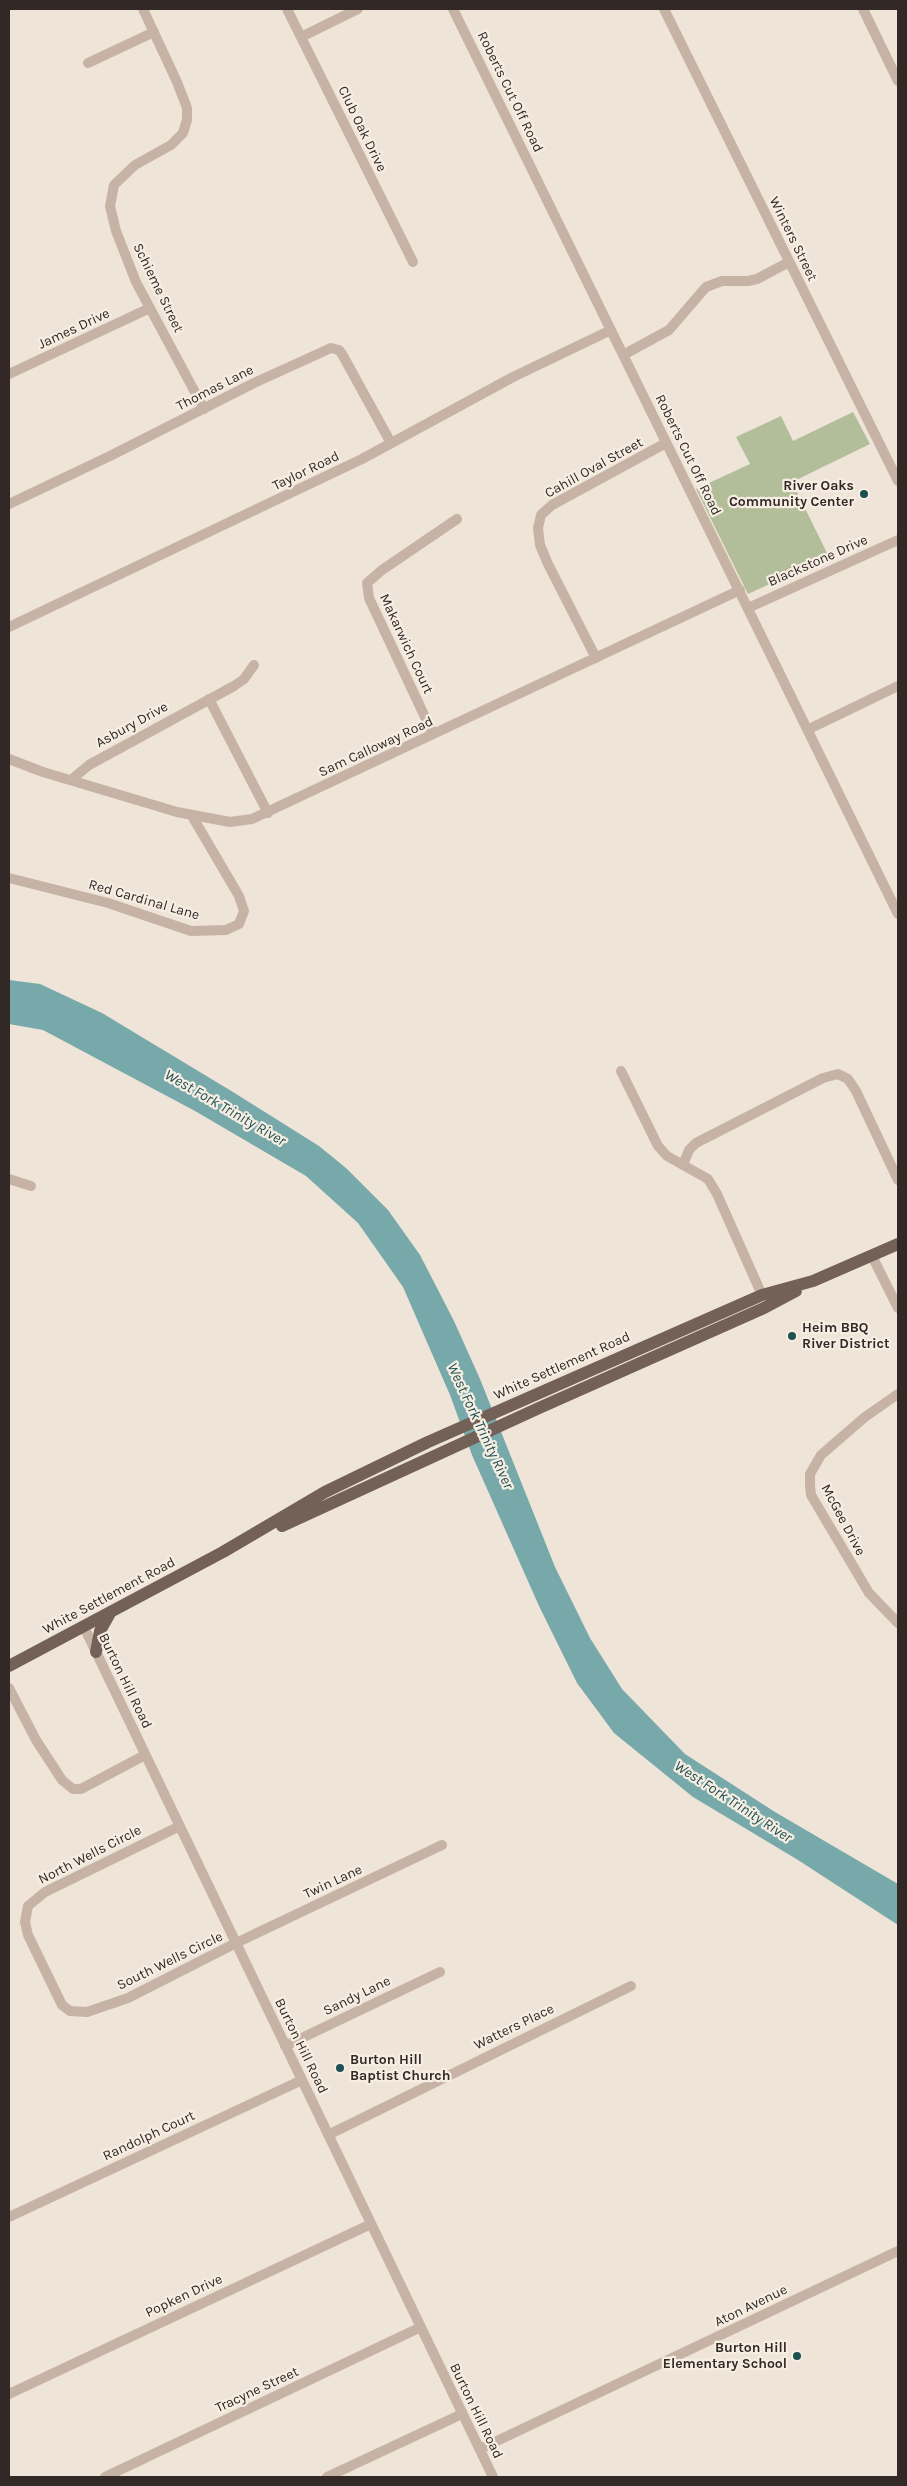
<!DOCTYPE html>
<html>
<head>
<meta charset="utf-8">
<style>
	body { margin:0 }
	#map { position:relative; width:907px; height:2486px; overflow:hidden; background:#efe4d8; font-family:Karla,sans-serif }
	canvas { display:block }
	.frame { position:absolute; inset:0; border:10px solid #322926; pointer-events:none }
</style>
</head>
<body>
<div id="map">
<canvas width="907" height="2486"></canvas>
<div class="frame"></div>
</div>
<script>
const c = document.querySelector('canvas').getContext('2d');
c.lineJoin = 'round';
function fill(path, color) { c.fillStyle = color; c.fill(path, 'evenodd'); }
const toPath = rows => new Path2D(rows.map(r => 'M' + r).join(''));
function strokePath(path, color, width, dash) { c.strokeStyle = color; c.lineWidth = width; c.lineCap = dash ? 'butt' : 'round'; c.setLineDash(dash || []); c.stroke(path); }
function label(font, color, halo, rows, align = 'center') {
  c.font = font + ' Karla,sans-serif'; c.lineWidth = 4.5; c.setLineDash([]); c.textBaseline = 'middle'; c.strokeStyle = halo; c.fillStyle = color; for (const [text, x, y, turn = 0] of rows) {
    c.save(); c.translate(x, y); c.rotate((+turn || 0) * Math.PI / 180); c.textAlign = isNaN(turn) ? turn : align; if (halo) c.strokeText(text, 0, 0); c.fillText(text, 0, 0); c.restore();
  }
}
fill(toPath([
	[853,412,870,444,792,482,829,557,748,594,696,489,750,464,736,437,781,416,793,441]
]), '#b2bd99');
fill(toPath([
	[9,980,40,984,102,1013,233,1092,319,1146,346,1168,388,1210,420,1255,454,1321,480,1379,555,1567,590,1638,622,1689,685,1754,775,1812,898,1884,898,1925,798,1860,693,1797,614,1733,577,1683,539,1606,472,1455,450,1395,403,1287,358,1223,306,1176,195,1111,43,1030,9,1024]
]), '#78a9aa');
strokePath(toPath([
	[143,9,177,82,187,108,187,120,183,133,171,145,135,165,114,185,110,206,116,231,136,282,204,409],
	[287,9,413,262],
	[453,9,898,914],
	[664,9,898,481],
	[863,9,898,81],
	[301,37,358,9],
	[88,63,154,32],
	[623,355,669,330,706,287,722,281,748,281,757,279,789,262],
	[9,374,150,308],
	[9,504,110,456,254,383,331,348,339,350,342,354,391,443],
	[748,608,898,540],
	[9,627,362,459,513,377,611,330],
	[596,658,548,564,540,545,538,528,541,515,552,505,666,443],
	[209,699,268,813],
	[809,729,898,686],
	[433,734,369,598,367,583,382,570,457,519],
	[9,759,43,772,177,812,230,822,252,819,740,590],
	[71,780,89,765,234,686,244,679,254,665],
	[9,878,108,903,191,931,226,930,239,924,244,911,239,896,192,816],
	[621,1071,658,1146,667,1156,708,1179,717,1194,762,1295],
	[683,1165,689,1150,696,1143,823,1078,838,1074,848,1079,856,1091,898,1180],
	[9,1179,31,1186],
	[872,1256,898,1308],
	[898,1394,865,1417,821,1455,810,1474,810,1486,811,1495,869,1593,898,1623],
	[84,1627,493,2477],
	[9,1688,36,1740,62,1780,73,1789,81,1789,145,1755],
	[180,1826,45,1892,28,1906,25,1922,28,1935,62,2005,70,2011,87,2012,128,1998,236,1943,442,1845],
	[285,2046,440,1972],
	[328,2135,631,1986],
	[9,2217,302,2080],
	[9,2394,371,2224],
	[480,2449,898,2251],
	[105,2477,421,2327],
	[327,2477,462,2414]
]), '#c6b3a5', 10);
strokePath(toPath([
	[282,1526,539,1408,764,1308,796,1291],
	[96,1652,100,1631,110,1613],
	[9,1666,223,1552,325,1492,428,1442,762,1295,813,1281,898,1244]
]), '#736057', 12);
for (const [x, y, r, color] of [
	[864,494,5,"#1e4f51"],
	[792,1336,5,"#1e4f51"],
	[340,2068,5,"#1e4f51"],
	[797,2356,5,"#1e4f51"]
]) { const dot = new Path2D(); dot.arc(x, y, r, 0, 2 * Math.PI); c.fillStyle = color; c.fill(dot); strokePath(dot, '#f7eee3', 2); }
label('14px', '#322926', '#f7eee3', [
	["Roberts Cut Off Road",510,92,64],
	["Club Oak Drive",362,129,64],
	["Winters Street",793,239,64],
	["Schieme Street",158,288,64],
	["James Drive",74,329,-25],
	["Thomas Lane",215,388,-27],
	["Roberts Cut Off Road",688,455,64],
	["Cahill Oval Street",594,468,-29],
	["Taylor Road",306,471,-26],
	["Blackstone Drive",818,561,-24],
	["Makarwich Court",406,644,65],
	["Asbury Drive",132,725,-29],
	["Sam Calloway Road",376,747,-25],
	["Red Cardinal Lane",144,900,16],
	["White Settlement Road",562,1366,-24],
	["McGee Drive",843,1520,62],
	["White Settlement Road",109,1596,-28],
	["Burton Hill Road",125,1681,64],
	["North Wells Circle",90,1855,-27],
	["Twin Lane",333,1882,-25],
	["South Wells Circle",170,1961,-26],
	["Sandy Lane",357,1996,-26],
	["Watters Place",514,2027,-26],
	["Burton Hill Road",301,2046,64],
	["Randolph Court",149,2136,-25],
	["Popken Drive",184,2296,-25],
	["Aton Avenue",751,2306,-26],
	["Tracyne Street",257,2390,-25],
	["Burton Hill Road",476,2411,64]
]);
label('bold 14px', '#322926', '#f7eee3', [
	["River Oaks",854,486],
	["Community Center",854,502],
	["Heim BBQ",802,1328,"left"],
	["River District",802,1344,"left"],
	["Burton Hill",350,2060,"left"],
	["Baptist Church",350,2076,"left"],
	["Burton Hill",787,2348],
	["Elementary School",787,2364]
], 'right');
label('italic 15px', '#1e4f51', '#f7eee3', [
	["West Fork Trinity River",225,1108,30],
	["West Fork Trinity River",480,1426,65],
	["West Fork Trinity River",733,1802,33]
]);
</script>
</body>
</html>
